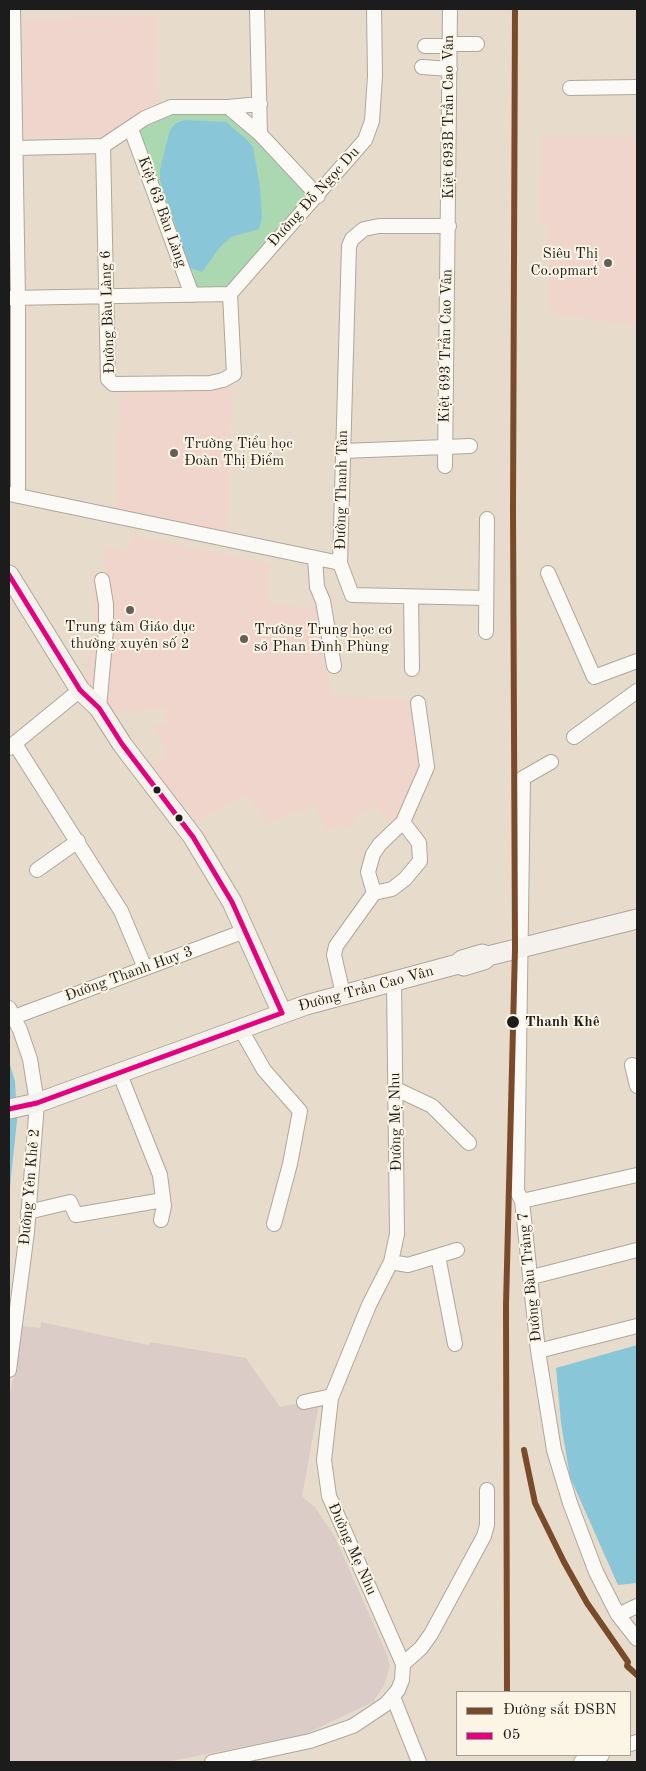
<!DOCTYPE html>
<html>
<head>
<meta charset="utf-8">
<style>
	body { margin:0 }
	#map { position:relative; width:646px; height:1771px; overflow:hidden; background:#e7dccb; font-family:"Old Standard TT",serif }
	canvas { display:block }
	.frame { position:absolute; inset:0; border:10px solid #1c1c1c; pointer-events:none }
	.legend { position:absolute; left:456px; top:1691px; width:175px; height:65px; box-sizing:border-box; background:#fcf5e5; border:1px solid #a29e95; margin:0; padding:6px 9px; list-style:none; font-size:15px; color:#1c1c1c }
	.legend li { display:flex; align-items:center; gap:10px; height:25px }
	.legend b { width:25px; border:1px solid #a29e95 }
</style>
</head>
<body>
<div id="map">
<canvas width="646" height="1771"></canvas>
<div class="frame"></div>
<ul class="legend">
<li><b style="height:6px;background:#7a4b2a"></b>Đường sắt ĐSBN</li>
<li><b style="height:6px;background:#e5007d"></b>05</li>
</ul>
</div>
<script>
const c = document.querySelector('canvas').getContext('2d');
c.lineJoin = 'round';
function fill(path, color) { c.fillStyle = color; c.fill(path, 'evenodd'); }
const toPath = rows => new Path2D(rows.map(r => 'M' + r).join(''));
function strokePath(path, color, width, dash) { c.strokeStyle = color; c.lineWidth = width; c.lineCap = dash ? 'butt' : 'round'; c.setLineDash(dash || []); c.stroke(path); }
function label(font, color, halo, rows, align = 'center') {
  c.font = font + ' "Old Standard TT",serif'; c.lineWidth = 4; c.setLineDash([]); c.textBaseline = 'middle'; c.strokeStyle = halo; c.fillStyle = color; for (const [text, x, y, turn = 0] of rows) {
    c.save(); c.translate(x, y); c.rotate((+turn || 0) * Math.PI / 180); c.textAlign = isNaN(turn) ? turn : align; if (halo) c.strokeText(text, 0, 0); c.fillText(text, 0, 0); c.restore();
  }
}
fill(toPath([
	[157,16,159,107,106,136,20,138,18,19],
	[541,137,637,137,637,327,550,313,548,225,539,225],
	[232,386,227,535,116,511,120,394],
	[131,535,270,564,268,604,317,608,325,670,335,696,411,700,421,770,394,826,376,807,359,816,350,826,346,828,341,824,327,832,315,805,266,824,248,795,198,821,151,767,166,752,151,726,166,723,166,709,106,713,85,679,95,628,94,592,91,574,104,571,106,547,127,551]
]), '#f0d5cc');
fill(toPath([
	[41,1322,148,1345,150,1342,246,1358,280,1407,320,1399,302,1496,315,1507,335,1537,385,1650,390,1666,384,1686,373,1702,303,1735,167,1762,9,1762,9,1401,22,1326,40,1328]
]), '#dbccc7');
fill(toPath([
	[217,108,229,113,308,190,308,196,228,290,192,290,135,134,166,114]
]), '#abd8b1');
fill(toPath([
	[185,120,226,122,246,139,253,147,260,187,262,218,259,229,231,237,220,247,202,272,190,268,160,181,160,169,170,130,176,123],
	[9,1061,15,1081,17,1120,9,1197],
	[637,1345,637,1583,618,1585,570,1477,561,1423,556,1368]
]), '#89c6d8');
const street = toPath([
	[13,9,18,298,18,496],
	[257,9,260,134],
	[450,44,477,44],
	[425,46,450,46],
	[422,67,450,69],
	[570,88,637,87],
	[228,107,260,104],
	[131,129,192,295],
	[103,146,108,379,113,384,210,383,223,380,234,374,230,294,365,140,372,121,375,76,374,9],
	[15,148,103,146,145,118,171,107,228,107,260,134,318,196],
	[449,226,379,226,364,229,352,239,349,246,340,563,352,595,486,598],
	[9,298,230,294],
	[343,451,470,446],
	[445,466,450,9],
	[9,494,340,563],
	[315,558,317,587,323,601,334,666],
	[548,573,594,677,637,661],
	[411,597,412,669],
	[486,632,487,519],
	[99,708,106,630,106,604,102,580],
	[574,737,637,691],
	[15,744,121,911,145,968],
	[9,748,80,690],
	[551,762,523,778,517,1191,522,1201,538,1351,554,1450,570,1503,596,1572,618,1615,637,1639],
	[37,870,78,841],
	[374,893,392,889,405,879,420,861,419,843,403,822],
	[343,994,334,955,336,946,374,893,368,872,373,854,380,844,403,822,427,767,418,703],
	[9,1008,20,1030,30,1059,37,1103,27,1232,9,1370],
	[14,1017,245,931],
	[240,1028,264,1070,300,1111,290,1164,274,1224],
	[632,1065,637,1086],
	[119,1072,160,1175,164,1206,161,1220],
	[396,1089,432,1106,469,1143],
	[522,1201,637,1175],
	[28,1212,70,1202,76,1215,163,1200],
	[438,1256,455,1344],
	[391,1262,408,1265,457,1250],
	[532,1277,637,1250],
	[538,1351,637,1326],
	[304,1402,332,1396],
	[618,1615,637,1606],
	[403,1664,421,1648,431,1634,484,1536,487,1525,487,1490],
	[393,1697,419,1762],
	[630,1744,637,1742],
	[212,1762,310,1741,353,1726,386,1704,398,1690,402,1680,403,1664,329,1496,324,1460,331,1398,369,1305,391,1262,397,1234,394,981],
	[581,1762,602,1755]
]);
const secondary = toPath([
	[9,575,80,690,99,708,122,744,193,837,232,902,282,1013],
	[488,956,637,919],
	[9,1109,37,1103,306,1005,458,964,464,966,484,960,488,956,482,954,462,960,458,964]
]);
strokePath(street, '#aea79c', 16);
strokePath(secondary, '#aea79c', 21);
strokePath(street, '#fbfaf7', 14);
strokePath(secondary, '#f5f1ec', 19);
strokePath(toPath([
	[9,575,80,690,99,708,122,744,193,837,232,902,282,1013],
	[9,1109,37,1103,282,1013]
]), '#e5007d', 5);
strokePath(toPath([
	[524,1450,535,1503,564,1562,587,1603,628,1662,627,1666,637,1675],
	[507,1692,506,1305,515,949,513,511,515,9]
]), '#7a4b2a', 6);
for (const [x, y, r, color] of [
	[608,263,5,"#635f59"],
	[174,453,5,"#635f59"],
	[130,610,5,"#635f59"],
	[244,639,5,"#635f59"],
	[157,790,4.5,"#1c1c1c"],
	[179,818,4.5,"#1c1c1c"],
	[513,1022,7,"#1c1c1c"]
]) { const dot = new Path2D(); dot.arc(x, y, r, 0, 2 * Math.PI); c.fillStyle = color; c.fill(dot); strokePath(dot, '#fcf5e5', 2); }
label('15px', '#1c1c1c', '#fcf5e5', [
	["Kiệt 693B Trần Cao Vân",449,117,-90],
	["Đường Đỗ Ngọc Du",314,197,-48],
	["Kiệt 63 Bàu Làng",162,212,70],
	["Đường Bàu Làng 6",108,312,-92],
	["Kiệt 693 Trần Cao Vân",446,346,-89],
	["Đường Thanh Tân",342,490,-89],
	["Đường Thanh Huy 3",129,974,-20],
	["Đường Trần Cao Vân",366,989,-15],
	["Đường Mẹ Nhu",396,1122,-91],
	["Đường Yên Khê 2",30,1187,-85],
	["Đường Bàu Trảng 7",530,1277,-96],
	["Đường Mẹ Nhu",352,1549,66]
]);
label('15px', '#1c1c1c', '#fcf5e5', [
	["Siêu Thị",598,254,"right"],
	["Co.opmart",598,271,"right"],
	["Trường Tiểu học",184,444],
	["Đoàn Thị Điểm",184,461],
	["Trung tâm Giáo dục",130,627,"center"],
	["thường xuyên số 2",130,644,"center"],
	["Trường Trung học cơ",254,630],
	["sở Phan Đình Phùng",254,647]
], 'left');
label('bold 15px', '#1c1c1c', '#fcf5e5', [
	["Thanh Khê",525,1022]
], 'left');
</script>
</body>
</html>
